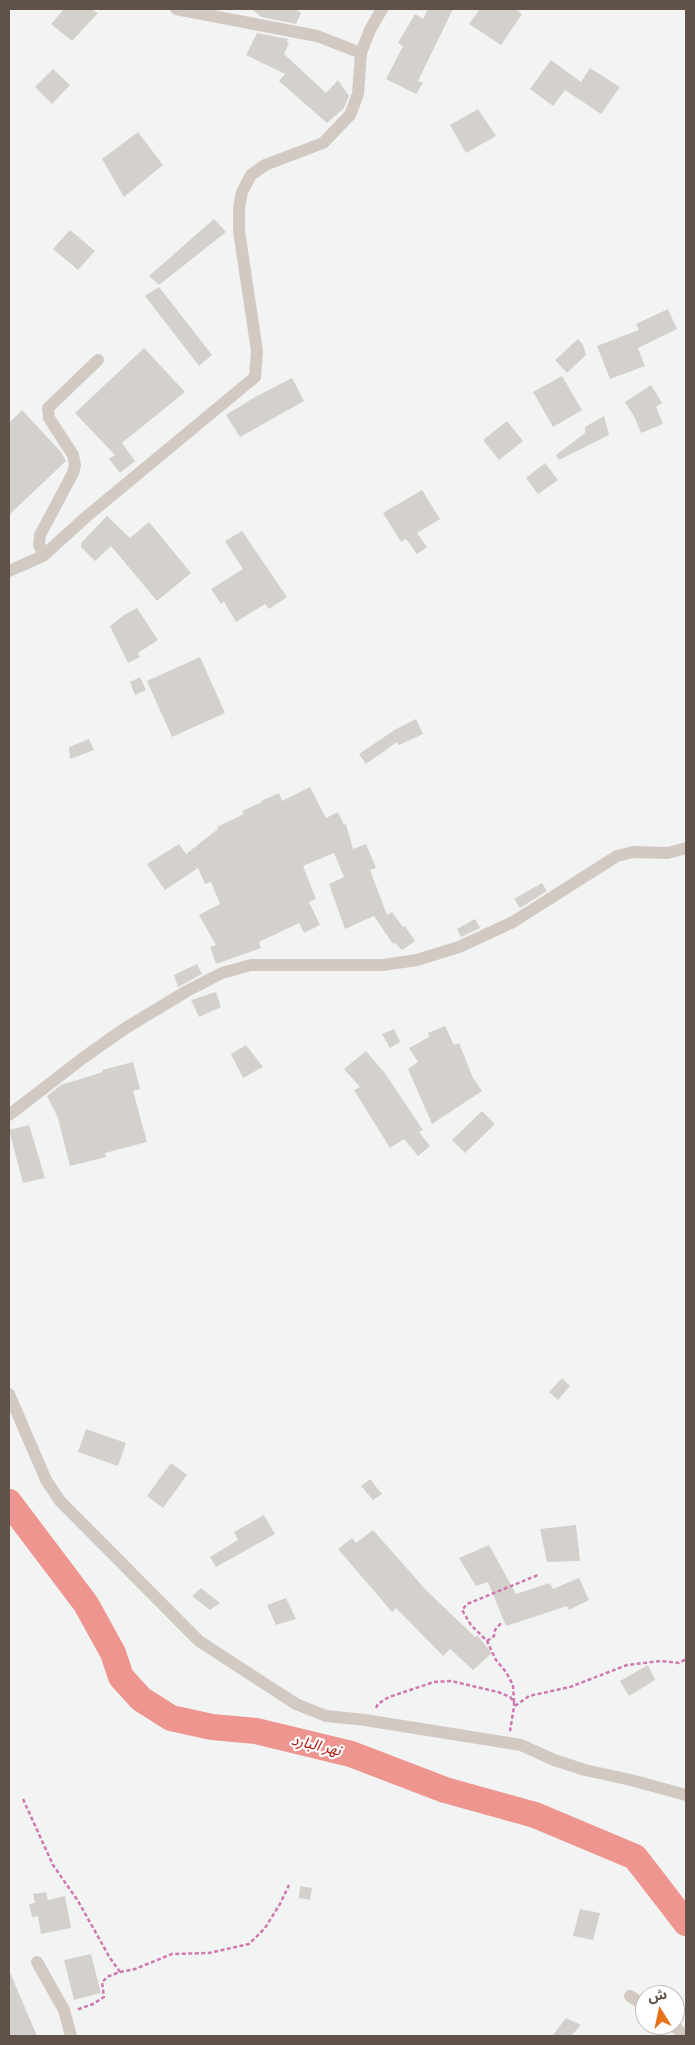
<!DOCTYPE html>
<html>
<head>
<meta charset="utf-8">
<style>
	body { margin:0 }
	#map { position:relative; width:695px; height:2045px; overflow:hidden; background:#f2f4f4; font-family:"Varela Round","Noto Sans Arabic",sans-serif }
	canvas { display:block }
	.frame { position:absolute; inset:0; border:10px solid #605149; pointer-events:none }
	.north { position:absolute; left:635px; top:1985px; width:50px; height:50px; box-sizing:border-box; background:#fff; border:1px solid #bfb9b6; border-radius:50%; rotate:350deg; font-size:14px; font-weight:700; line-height:20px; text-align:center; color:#605149 }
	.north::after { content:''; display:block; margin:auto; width:18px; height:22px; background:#e77018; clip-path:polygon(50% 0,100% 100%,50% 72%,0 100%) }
</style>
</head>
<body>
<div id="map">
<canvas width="695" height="2045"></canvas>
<div class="frame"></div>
<div class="north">ش</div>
</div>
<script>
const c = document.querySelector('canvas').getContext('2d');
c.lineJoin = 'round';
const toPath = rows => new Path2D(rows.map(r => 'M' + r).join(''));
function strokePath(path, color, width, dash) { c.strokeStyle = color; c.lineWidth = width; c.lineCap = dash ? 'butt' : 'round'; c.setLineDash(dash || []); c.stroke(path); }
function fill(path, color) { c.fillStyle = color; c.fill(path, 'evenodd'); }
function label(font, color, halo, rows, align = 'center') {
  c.font = font + ' "Varela Round","Noto Sans Arabic",sans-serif'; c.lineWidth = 4.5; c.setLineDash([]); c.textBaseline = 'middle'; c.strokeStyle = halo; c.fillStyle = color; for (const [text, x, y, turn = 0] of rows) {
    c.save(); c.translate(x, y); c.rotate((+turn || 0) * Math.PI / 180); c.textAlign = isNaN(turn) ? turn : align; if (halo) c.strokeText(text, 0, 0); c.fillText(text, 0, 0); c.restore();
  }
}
strokePath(toPath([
	[9,1502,86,1604,113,1653,121,1677,141,1699,171,1718,212,1727,256,1731,351,1754,445,1790,535,1815,635,1857,686,1923]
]), '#ed958e', 26);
fill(toPath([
	[64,9,90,9,98,13,72,41,51,24],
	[252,9,295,9,301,13,296,24,261,17],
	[428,9,453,9,418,81,423,83,416,94,386,79,403,46,398,43,415,14,423,19],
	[480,9,515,9,522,14,501,45,469,24],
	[257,33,288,39,287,42,289,43,284,54,326,93,338,80,349,96,344,108,327,123,279,81,285,74,246,55],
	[551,60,581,82,590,68,620,87,601,114,565,90,553,106,530,89],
	[53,69,70,85,52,104,35,87],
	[478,109,496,136,466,153,450,125],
	[138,132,163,165,124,197,102,159],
	[214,219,226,232,159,285,149,276],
	[70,230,95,251,78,270,53,249],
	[159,287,212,355,199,366,145,296],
	[668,309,677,329,638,348,645,366,610,379,597,346,639,330,636,324],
	[578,339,583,345,586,355,567,373,555,360],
	[144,348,185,392,122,443,135,461,120,473,109,459,115,455,75,413],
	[562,376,582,410,553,427,533,392],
	[292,378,304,401,240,437,226,415,255,397],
	[651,385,662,403,656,407,663,424,641,433,635,418,625,402],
	[22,410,61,452,66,461,9,515,9,423],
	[604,416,609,435,559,460,556,455,585,433,585,427],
	[507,421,523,441,499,460,483,440],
	[545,463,558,480,538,494,526,478],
	[422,490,440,519,417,533,427,547,417,554,406,539,401,542,383,513],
	[107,516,130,538,149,522,191,573,157,601,111,546,95,561,81,547,81,543],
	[242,531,287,597,269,609,265,604,236,622,224,602,221,604,211,589,243,569,225,541],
	[137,608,158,640,138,653,140,657,128,663,110,626,124,615],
	[200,657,225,713,172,737,147,681],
	[140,677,146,690,135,695,130,682],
	[416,719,423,734,399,745,397,742,366,764,359,754,396,729],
	[89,739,94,750,70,759,69,747],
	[310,787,326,818,338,812,344,825,346,824,353,849,366,844,376,868,370,870,387,915,392,912,403,927,405,926,415,941,402,950,395,943,393,944,374,916,345,929,329,884,344,877,334,853,303,866,316,899,309,902,320,925,304,933,299,923,259,942,261,948,216,964,210,947,216,945,199,915,220,904,211,882,205,884,198,868,165,890,147,864,179,844,186,854,218,829,217,827,244,814,242,811,262,802,261,801,279,793,282,801],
	[542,883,547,891,520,908,514,899],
	[475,919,480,928,461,937,457,929],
	[197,964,202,974,178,987,174,975],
	[216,992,221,1007,199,1017,191,1000],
	[445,1026,454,1045,459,1043,473,1078,482,1091,432,1124,408,1069,418,1062,409,1048,429,1037,428,1033],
	[394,1029,400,1042,390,1048,382,1034],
	[246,1045,263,1067,243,1078,231,1054],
	[366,1051,384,1072,423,1130,419,1132,430,1146,418,1156,404,1139,390,1148,354,1090,360,1087,344,1069],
	[133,1062,140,1089,133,1091,147,1142,105,1153,106,1157,70,1166,58,1118,47,1096,61,1085,103,1072,102,1070],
	[482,1111,495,1124,465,1153,452,1140],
	[29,1125,45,1178,23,1183,9,1130],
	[562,1378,570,1386,558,1400,549,1392],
	[86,1429,126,1443,118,1466,78,1452],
	[171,1463,187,1475,163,1508,147,1496],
	[370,1479,382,1494,373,1500,361,1486],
	[264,1515,275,1534,216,1567,210,1557,238,1540,234,1532],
	[576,1525,580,1561,547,1562,540,1529],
	[373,1530,426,1590,475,1637,477,1635,492,1653,473,1670,450,1649,443,1656,396,1608,392,1612,338,1549,352,1538,356,1543],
	[489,1545,516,1594,550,1583,553,1589,579,1578,589,1600,569,1610,567,1606,506,1626,488,1582,476,1586,459,1558],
	[201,1588,220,1603,210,1610,192,1596],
	[286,1598,296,1619,276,1625,267,1605],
	[648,1665,655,1680,629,1696,620,1681],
	[300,1886,312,1888,310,1900,299,1898],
	[46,1892,48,1900,65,1896,71,1928,41,1934,38,1916,32,1917,29,1904,35,1903,33,1894],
	[580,1909,600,1913,593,1940,573,1936],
	[91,1954,101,1993,74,2000,64,1960],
	[9,1970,37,2036,9,2036],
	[566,2018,581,2025,571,2036,552,2036]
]), '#d4d0cc');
strokePath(toPath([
	[487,1641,494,1636,495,1630,501,1623],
	[514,1702,513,1685,506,1672,496,1660,487,1641,471,1625,462,1610,467,1604,538,1575],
	[515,1706,529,1696,570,1687,627,1665,661,1661,679,1663,686,1659],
	[376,1708,378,1704,389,1697,434,1682,451,1681,498,1692,510,1697,514,1702,514,1707,510,1731],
	[23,1799,53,1865,78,1901,110,1958,120,1972,109,1976,102,1982,104,1997,93,2004,76,2010],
	[120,1972,135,1969,172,1954,209,1953,249,1944,265,1928,280,1904,289,1885]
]), '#cf78af', 2.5, [4, 2.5]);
strokePath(toPath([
	[176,9,317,36,361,53],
	[44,554,39,545,40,535,73,473,75,465,73,455,49,418,48,408,98,360],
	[9,571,43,556,86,517,255,377,257,351,239,231,239,208,242,192,251,175,265,165,323,143,350,115,358,94,361,53,370,30,382,9],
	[9,1115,83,1058,124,1029,187,991,222,973,251,965,383,965,417,960,459,947,513,922,617,856,633,852,668,853,686,848],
	[9,1394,46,1480,60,1501,199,1641,296,1704,326,1716,365,1720,521,1745,554,1760,585,1770,631,1780,686,1795],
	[37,1962,64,2010,71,2036],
	[630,1996,645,2006],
	[673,2025,685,2036]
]), '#d3c9c3', 12);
label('italic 15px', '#b0170b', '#fff', [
	["نهر البارد",316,1746,13]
]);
</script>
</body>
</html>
